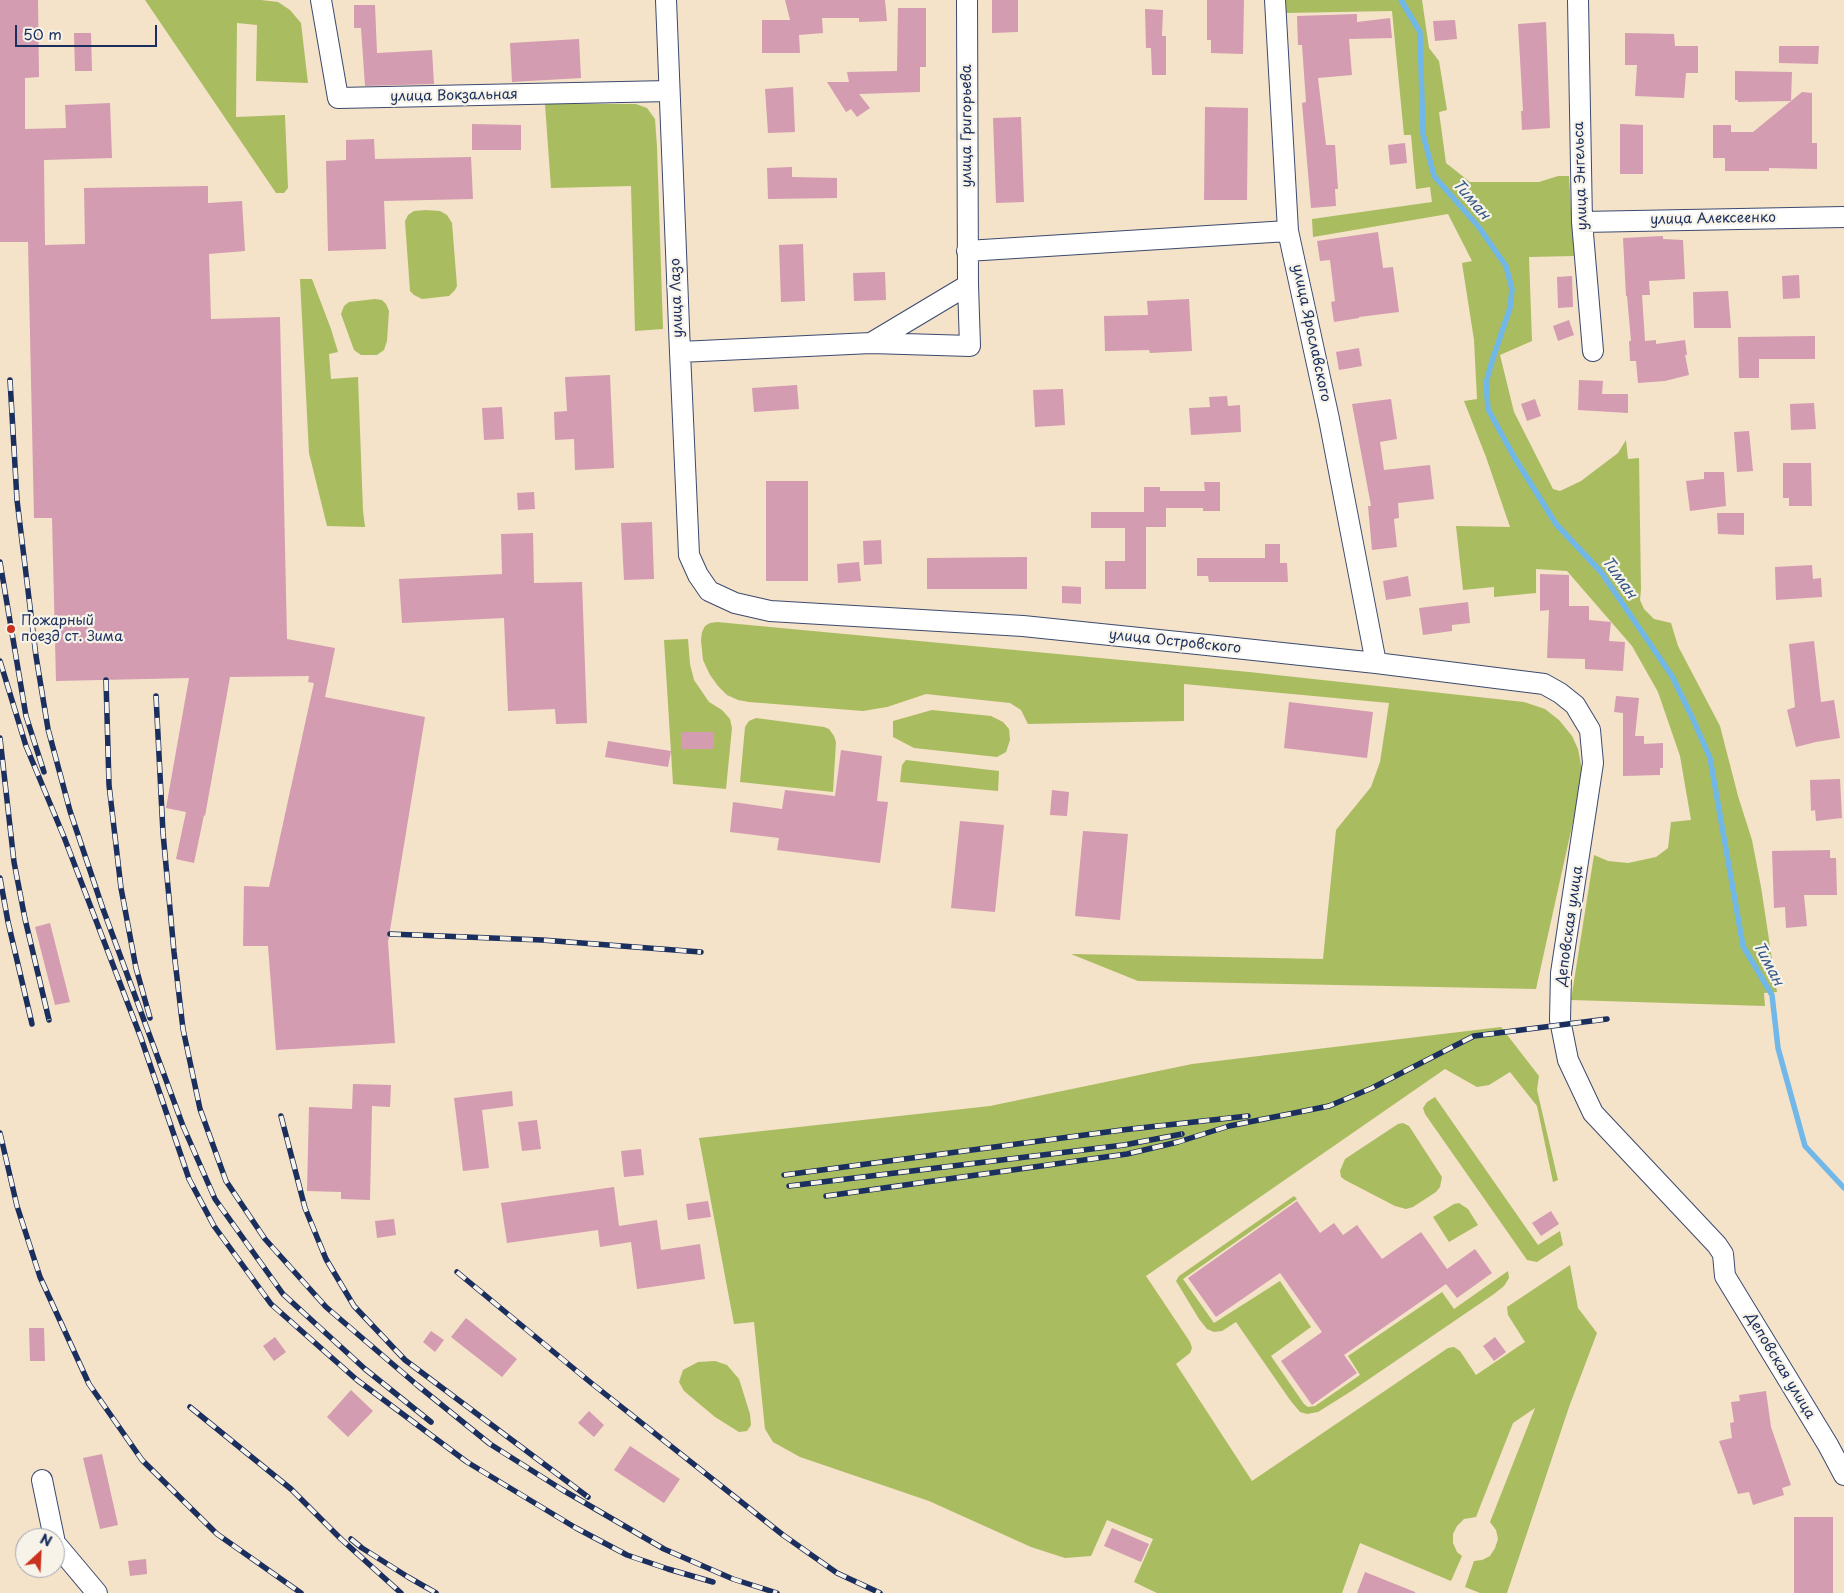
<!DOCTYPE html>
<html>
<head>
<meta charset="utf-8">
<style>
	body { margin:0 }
	#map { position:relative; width:1844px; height:1593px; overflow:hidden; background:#f4e2c9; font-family:"Playpen Sans",sans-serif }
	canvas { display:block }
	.north { position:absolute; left:15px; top:1528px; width:50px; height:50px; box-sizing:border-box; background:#f7f3e8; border:1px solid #9fa5b1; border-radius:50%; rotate:25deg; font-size:14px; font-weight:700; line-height:20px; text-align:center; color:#1b2f5e }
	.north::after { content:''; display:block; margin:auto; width:18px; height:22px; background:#c8321e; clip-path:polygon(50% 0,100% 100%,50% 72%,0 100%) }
	.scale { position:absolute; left:15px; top:25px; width:142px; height:22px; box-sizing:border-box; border:2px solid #1b2f5e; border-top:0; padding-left:6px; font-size:15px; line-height:18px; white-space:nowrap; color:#1b2f5e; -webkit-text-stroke:4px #f7f3e8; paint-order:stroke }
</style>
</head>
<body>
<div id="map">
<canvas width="1844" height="1593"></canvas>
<div class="north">N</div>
<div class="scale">50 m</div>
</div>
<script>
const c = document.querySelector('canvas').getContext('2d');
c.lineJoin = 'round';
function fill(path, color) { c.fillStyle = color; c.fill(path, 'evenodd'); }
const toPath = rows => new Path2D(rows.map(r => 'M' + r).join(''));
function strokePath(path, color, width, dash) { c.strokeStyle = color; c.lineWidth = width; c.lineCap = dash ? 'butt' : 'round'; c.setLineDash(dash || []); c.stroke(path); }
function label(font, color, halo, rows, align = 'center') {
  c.font = font + ' "Playpen Sans",sans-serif'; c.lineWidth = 4.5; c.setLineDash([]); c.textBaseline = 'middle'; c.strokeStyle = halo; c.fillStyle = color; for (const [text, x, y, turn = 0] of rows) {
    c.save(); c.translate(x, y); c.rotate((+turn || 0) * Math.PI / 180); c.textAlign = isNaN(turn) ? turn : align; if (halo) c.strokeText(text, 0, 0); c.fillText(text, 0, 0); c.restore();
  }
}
fill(toPath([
	[145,0,261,0,278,2,290,10,301,23,308,83,256,81,257,25,237,23,236,117,285,115,288,188,284,193,276,193],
	[1284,0,1422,0,1429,48,1439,61,1447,110,1439,112,1446,163,1470,182,1539,182,1558,176,1569,176,1574,256,1529,257,1532,341,1500,355,1514,412,1553,489,1560,491,1581,481,1618,453,1626,440,1628,459,1639,458,1641,589,1640,600,1644,609,1654,619,1671,623,1678,646,1720,726,1738,796,1752,840,1761,887,1777,992,1764,993,1765,1006,1571,1000,1594,855,1608,861,1628,863,1656,857,1668,848,1671,822,1691,820,1680,756,1658,692,1632,646,1567,571,1536,569,1536,593,1494,597,1494,587,1463,590,1456,526,1510,527,1486,457,1464,401,1477,399,1474,340,1462,263,1472,261,1448,214,1313,237,1312,219,1432,202,1430,187,1416,189,1411,135,1404,135,1392,11,1285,13],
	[545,104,636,104,647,108,655,119,657,147,663,329,635,331,631,186,551,188],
	[426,210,440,211,447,215,452,223,457,286,455,290,449,296,422,299,414,295,410,291,405,221,408,215,414,211],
	[300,279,312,279,331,329,338,352,329,354,331,379,358,377,363,511,365,527,327,526,309,453],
	[375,299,382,300,386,304,389,311,387,341,384,350,377,355,361,355,354,350,341,314,344,306,349,302],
	[717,622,1249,672,1524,702,1545,709,1559,720,1572,736,1578,749,1582,770,1580,790,1536,989,1138,981,1071,954,1323,959,1336,830,1371,787,1380,762,1389,703,1184,684,1184,721,1028,724,1021,710,1010,703,926,694,887,707,863,711,749,702,738,700,727,695,718,686,710,675,703,660,701,640,702,632,705,626,710,623],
	[688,639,690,664,694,680,709,702,722,710,730,719,732,728,726,789,673,784,664,640],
	[932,710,991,716,1003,722,1009,729,1010,740,1006,752,997,757,914,748,893,737,893,721],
	[756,718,824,727,829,729,834,736,836,742,833,792,740,782,745,727,749,721],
	[906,760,999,771,998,791,900,782,902,765],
	[1501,1027,1539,1076,1537,1090,1558,1180,1553,1182,1537,1106,1510,1072,1489,1085,1477,1087,1445,1069,1146,1276,1190,1342,1192,1348,1190,1353,1176,1364,1252,1481,1448,1348,1454,1347,1460,1351,1476,1375,1525,1342,1508,1315,1507,1307,1570,1265,1578,1308,1597,1333,1569,1407,1507,1593,1480,1593,1465,1587,1474,1561,1482,1560,1490,1556,1495,1548,1498,1539,1496,1530,1490,1522,1535,1408,1513,1423,1476,1517,1464,1519,1457,1526,1453,1534,1453,1543,1457,1552,1462,1556,1451,1581,1360,1543,1342,1593,1157,1593,1134,1582,1153,1539,1107,1520,1091,1556,1065,1558,1031,1547,929,1501,800,1457,773,1442,765,1429,754,1322,734,1324,699,1138,990,1106,1192,1064],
	[1435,1097,1538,1245,1560,1231,1563,1245,1537,1262,1527,1260,1425,1114,1423,1108,1427,1102],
	[1403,1123,1409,1126,1442,1177,1440,1187,1436,1192,1413,1207,1406,1209,1395,1206,1345,1180,1341,1177,1340,1171,1345,1159,1398,1124],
	[1294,1196,1297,1199,1183,1279,1214,1323,1280,1281,1311,1327,1271,1356,1304,1404,1308,1407,1315,1406,1360,1375,1348,1356,1442,1292,1454,1309,1508,1271,1509,1278,1504,1286,1494,1294,1353,1390,1318,1412,1307,1414,1300,1412,1290,1400,1236,1322,1222,1331,1214,1332,1207,1329,1199,1319,1176,1281,1179,1276],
	[1459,1203,1468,1209,1478,1225,1449,1242,1433,1217,1454,1204],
	[715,1361,727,1365,739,1379,750,1414,751,1425,747,1431,739,1432,715,1417,684,1391,679,1382,683,1370,698,1362]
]), '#aabc60');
strokePath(toPath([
	[1401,0,1420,32,1423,134,1434,176,1478,226,1506,266,1512,289,1510,308,1492,361,1486,383,1488,409,1513,455,1556,524,1601,572,1672,676,1692,717,1710,758,1743,946,1772,995,1778,1048,1805,1146,1844,1188]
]), '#71b8e8', 5.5);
fill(toPath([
	[0,0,38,0,39,77,25,78,25,129,66,128,65,105,110,103,112,158,44,160,45,245,85,244,84,188,208,186,208,203,242,201,245,251,209,254,211,319,280,317,287,639,335,648,325,697,425,717,388,942,395,1043,276,1050,268,946,243,946,244,886,269,887,314,683,308,682,309,676,230,677,205,816,204,815,194,863,176,859,186,812,166,808,189,678,56,681,52,518,34,518,28,242,0,242],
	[785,0,885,0,887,21,859,22,859,18,822,18,823,33,799,35,800,53,762,53,762,20,790,20],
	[992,0,1018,0,1018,32,992,33],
	[1207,0,1244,0,1243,54,1211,53,1211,40,1207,40],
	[354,5,375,5,377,53,432,50,434,84,365,86,361,28,354,28],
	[898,8,926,8,926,67,920,67,920,92,859,94,870,108,857,117,851,109,846,112,827,82,849,82,847,72,897,71],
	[1145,9,1163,10,1162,36,1166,36,1166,75,1152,75,1151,48,1146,48],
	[1357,14,1357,22,1390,18,1392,38,1349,39,1352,75,1318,78,1326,145,1335,145,1338,189,1335,189,1336,206,1311,208,1302,103,1306,102,1302,45,1298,45,1297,16],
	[1455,20,1457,39,1435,41,1433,21],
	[1546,22,1550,128,1522,130,1521,111,1523,111,1518,24],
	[74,33,91,33,92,71,75,71],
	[1625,33,1674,34,1675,46,1698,46,1698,73,1686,73,1684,98,1635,96,1637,65,1625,65],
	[579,39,581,78,512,82,510,43],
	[1779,46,1819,46,1818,64,1779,63],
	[1735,71,1792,72,1791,101,1802,92,1812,93,1812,143,1817,143,1817,169,1769,168,1769,171,1725,171,1725,158,1713,158,1713,125,1731,125,1731,132,1753,132,1791,101,1738,102,1738,100,1735,100],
	[793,87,795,132,768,133,765,89],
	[1205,107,1248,108,1247,200,1204,200],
	[1021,117,1024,202,996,203,993,118],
	[472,124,521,125,521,150,472,150],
	[1620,124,1643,125,1643,174,1620,174],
	[374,139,375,159,471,157,473,199,384,201,386,249,328,251,326,161,346,160,346,140],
	[1405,143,1407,163,1390,165,1388,145],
	[792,167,792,177,837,178,837,198,768,199,767,168],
	[1378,232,1383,268,1393,267,1399,312,1359,317,1359,318,1334,322,1331,302,1335,301,1330,260,1320,261,1317,241],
	[1663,236,1663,239,1683,240,1685,279,1649,281,1650,295,1642,295,1645,341,1656,340,1656,344,1685,340,1687,355,1685,355,1689,375,1665,381,1638,383,1636,361,1630,361,1629,341,1631,341,1627,296,1626,296,1623,238],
	[803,244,805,301,781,302,779,245],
	[885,272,886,300,854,301,853,273],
	[1799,275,1800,298,1783,299,1782,276],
	[1572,276,1573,307,1558,308,1557,277],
	[1728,291,1731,328,1694,328,1693,292],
	[1189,299,1192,351,1150,353,1149,350,1105,351,1104,316,1148,315,1147,301],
	[1569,320,1574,335,1558,341,1553,326],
	[1815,336,1815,359,1759,359,1759,378,1739,378,1738,337],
	[1359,348,1362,366,1339,370,1336,352],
	[610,375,614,468,575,470,574,439,555,440,554,412,567,411,565,377],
	[1579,380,1603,381,1602,394,1628,394,1628,413,1578,410],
	[797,385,799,409,754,412,752,388],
	[1063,389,1065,425,1035,427,1033,390],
	[1227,396,1228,406,1240,405,1241,432,1191,435,1189,408,1210,407,1209,397],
	[1391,399,1397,439,1380,442,1384,470,1430,465,1434,499,1398,503,1399,518,1394,519,1397,547,1372,550,1368,506,1371,506,1352,404],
	[1535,399,1541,416,1527,421,1521,404],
	[1814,403,1816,429,1791,430,1790,404],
	[502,407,504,439,484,440,482,408],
	[1749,431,1753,471,1737,472,1734,432],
	[1783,463,1811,463,1812,506,1789,506,1789,498,1783,498],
	[1704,472,1724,472,1726,506,1690,511,1686,481,1704,479],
	[766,481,808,481,808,581,766,581],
	[1204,482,1220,482,1220,511,1203,511,1203,508,1166,508,1166,527,1146,527,1146,589,1105,589,1105,561,1125,561,1125,528,1091,528,1091,512,1144,512,1144,487,1160,487,1160,491,1205,491],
	[534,492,535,509,518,510,517,493],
	[1717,513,1744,513,1744,535,1718,534],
	[652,522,654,579,624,580,621,523],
	[533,533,534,583,582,582,587,723,556,724,555,709,508,711,504,618,402,623,399,579,502,574,501,534],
	[881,540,882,564,864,565,863,541],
	[1265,544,1280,544,1280,563,1287,563,1288,582,1209,582,1208,576,1197,576,1197,558,1265,558],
	[1027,557,1027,589,927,589,927,558],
	[859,562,861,581,838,583,837,564],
	[1812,565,1813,579,1821,578,1822,597,1776,600,1775,567],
	[1540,574,1569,575,1569,606,1589,606,1589,620,1611,622,1609,641,1625,642,1623,671,1585,669,1585,659,1547,658,1549,610,1540,611],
	[1408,576,1411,596,1386,600,1383,581],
	[1062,586,1081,587,1081,604,1062,603],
	[1468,602,1470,623,1452,625,1452,631,1423,635,1419,608],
	[1814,641,1821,702,1834,700,1840,738,1816,742,1796,747,1787,710,1795,707,1789,644],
	[1616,696,1639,698,1635,736,1644,736,1644,744,1663,743,1663,768,1660,768,1660,775,1623,776,1623,713,1614,712],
	[1289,702,1373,712,1367,758,1284,748],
	[681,732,714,732,714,749,681,749],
	[608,741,671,751,668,767,605,757],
	[841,750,882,756,877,801,888,802,880,863,777,850,779,838,730,832,733,802,782,809,785,790,835,796],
	[1840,779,1842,818,1816,821,1815,810,1811,811,1810,780],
	[1052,790,1069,792,1067,816,1050,815],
	[960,821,1004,825,995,912,951,908],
	[1083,831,1128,834,1120,920,1075,916],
	[1830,850,1830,858,1836,858,1837,895,1804,895,1807,926,1786,928,1785,907,1774,908,1772,851],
	[50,923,70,1002,55,1005,35,927],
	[353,1084,391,1085,390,1107,372,1106,370,1200,341,1199,341,1192,307,1191,309,1107,352,1109],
	[512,1091,513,1106,482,1110,489,1168,463,1171,454,1098],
	[537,1120,541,1149,522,1151,518,1122],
	[641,1149,644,1175,624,1177,621,1151],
	[614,1187,619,1226,657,1220,661,1250,700,1244,705,1279,637,1289,631,1242,600,1247,598,1230,507,1243,501,1203],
	[708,1201,711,1217,688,1220,686,1204],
	[1297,1201,1320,1233,1334,1223,1343,1235,1357,1225,1382,1259,1421,1232,1447,1269,1475,1249,1492,1273,1457,1298,1446,1284,1344,1355,1357,1373,1312,1405,1281,1361,1322,1332,1280,1273,1216,1317,1188,1278],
	[1551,1211,1559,1224,1541,1236,1532,1223],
	[394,1219,396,1235,377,1238,375,1221],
	[466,1318,517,1359,502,1377,451,1337],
	[29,1328,44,1328,45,1361,30,1361],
	[431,1331,444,1340,435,1352,423,1342],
	[275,1337,286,1352,274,1361,263,1346],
	[1495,1337,1506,1352,1494,1361,1483,1346],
	[351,1390,373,1411,348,1437,327,1417],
	[1766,1391,1771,1427,1791,1485,1782,1488,1784,1495,1753,1505,1749,1492,1738,1494,1719,1441,1732,1438,1730,1423,1734,1422,1731,1402,1740,1401,1739,1395],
	[589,1411,604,1425,594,1437,578,1423],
	[630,1446,680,1479,664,1503,614,1470],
	[102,1454,118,1525,100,1529,83,1458],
	[1794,1517,1833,1517,1833,1593,1794,1593],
	[1112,1528,1149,1544,1141,1562,1104,1546],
	[146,1559,147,1574,130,1576,128,1561],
	[1365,1572,1415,1592,1415,1593,1357,1593]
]), '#d39cb0');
const street = toPath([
	[321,0,338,98,669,91],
	[666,0,680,352,689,555,698,575,709,591,735,603,770,611,1023,626,1207,645,1376,663,1544,684,1560,693,1575,705,1590,730,1593,763,1561,973,1560,1020,1568,1060,1593,1113,1717,1245,1723,1254,1725,1276,1828,1445,1844,1475],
	[1275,0,1288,231,1329,419,1376,663],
	[1578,0,1582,222,1593,351],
	[1582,222,1844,217],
	[967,251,1288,231],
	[871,343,968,285,967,0],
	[680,352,871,343,970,346,968,285],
	[42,1480,54,1538],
	[55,1543,97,1593]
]);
strokePath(street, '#3c4a6e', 22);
strokePath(street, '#fff', 20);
const rail = toPath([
	[10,380,17,500,36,656,48,729,70,811,103,909,183,1126,215,1199,283,1294,365,1369,431,1422],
	[0,562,26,716,44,772],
	[0,661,26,746,64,837,141,1038,189,1179,214,1226,271,1304,357,1380,467,1462,576,1528,627,1555,668,1569,713,1582],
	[106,680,109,785,121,888,136,968,150,1018],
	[156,696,163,833,174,952,183,1029,200,1109,226,1181,265,1239,326,1307,417,1385,490,1444,561,1489,664,1549,733,1579,777,1593],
	[0,738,14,862,25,919,49,1020],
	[0,878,8,922,32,1024],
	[390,934,542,940,701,952],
	[281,1116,305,1208,326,1259,354,1306,405,1360,588,1497],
	[0,1133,17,1206,40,1277,89,1384,142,1460,217,1534,301,1593],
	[784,1175,1122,1130,1248,1116],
	[789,1186,1124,1145,1182,1134],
	[826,1196,1127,1154,1178,1142,1229,1126,1329,1106,1372,1088,1474,1036,1607,1019],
	[457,1272,590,1382,783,1535,837,1573,880,1593],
	[190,1407,291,1489,341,1539,401,1593],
	[351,1539,362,1548,408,1577,436,1593]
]);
strokePath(rail, '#1b2f5e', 5.5);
strokePath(rail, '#f7f3e8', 4, [11]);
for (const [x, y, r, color] of [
	[11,629,5,"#c8321e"]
]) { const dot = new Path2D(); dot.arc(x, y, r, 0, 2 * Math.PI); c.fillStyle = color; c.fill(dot); strokePath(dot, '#f7f3e8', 2); }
label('14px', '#1b2f5e', '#f7f3e8', [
	["улица Вокзальная",454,96,-1],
	["улица Григорьева",967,126,-90],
	["улица Энгельса",1581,176,-92],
	["улица Алексеенко",1713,219,-1],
	["улица Лазо",677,298,-92],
	["улица Ярославского",1311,333,78],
	["улица Островского",1175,642,6],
	["Деповская улица",1570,926,-82],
	["Деповская улица",1780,1366,59]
]);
label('14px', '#1b2f5e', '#f7f3e8', [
	["Пожарный",21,621],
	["поезд ст. Зима",21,637]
], 'left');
label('italic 15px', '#355887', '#f7f3e8', [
	["Тиман",1471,200,49],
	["Тиман",1619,578,54],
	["Тиман",1768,964,62]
]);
</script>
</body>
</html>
